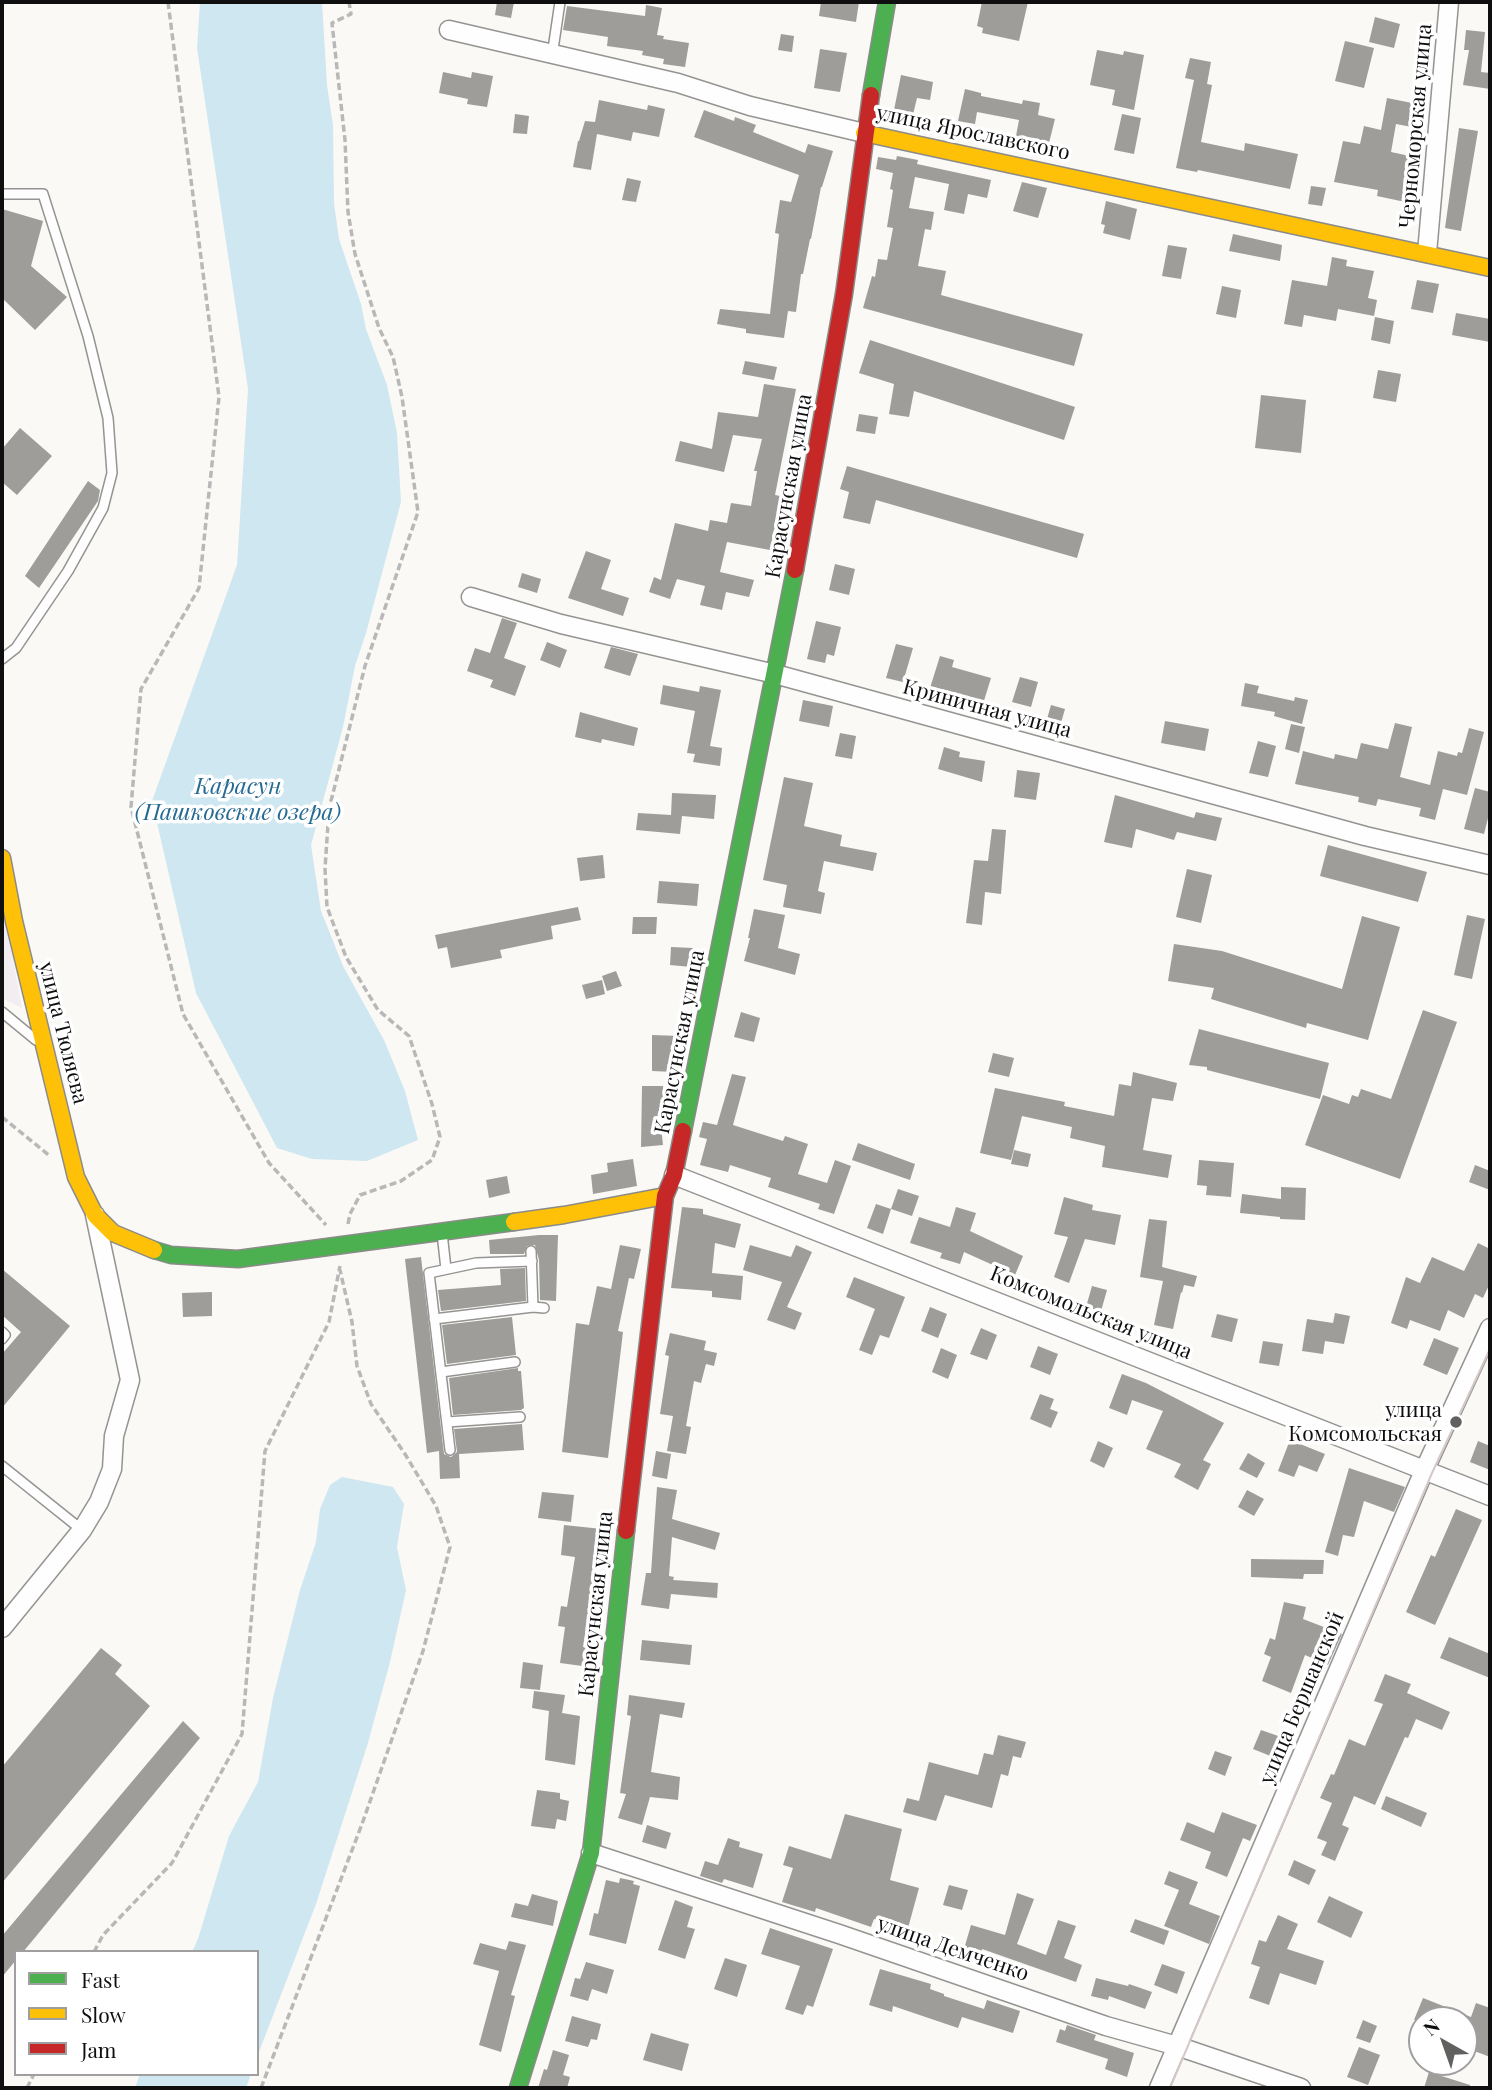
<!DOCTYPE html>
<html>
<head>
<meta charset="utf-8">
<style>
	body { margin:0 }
	#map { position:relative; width:1492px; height:2090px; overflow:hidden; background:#faf9f5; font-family:"Playfair Display",serif }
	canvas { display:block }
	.frame { position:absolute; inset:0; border:4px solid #0f0f0f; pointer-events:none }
	.legend { position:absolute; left:14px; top:1950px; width:245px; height:126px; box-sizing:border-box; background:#fff; border:2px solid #9f9f9f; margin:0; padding:9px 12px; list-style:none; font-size:21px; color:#0f0f0f }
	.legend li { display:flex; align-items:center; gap:14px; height:35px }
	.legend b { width:35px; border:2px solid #9f9f9f }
	.north { position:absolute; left:1408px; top:2006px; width:70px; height:70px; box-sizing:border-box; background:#fff; border:2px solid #9f9f9f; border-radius:50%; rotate:320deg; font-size:19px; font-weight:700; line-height:28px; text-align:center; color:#0f0f0f }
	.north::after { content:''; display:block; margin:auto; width:24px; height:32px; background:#616160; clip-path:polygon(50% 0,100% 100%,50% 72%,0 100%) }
</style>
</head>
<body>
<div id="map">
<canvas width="1492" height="2090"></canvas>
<div class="frame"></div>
<ul class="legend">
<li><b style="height:9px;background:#4caf50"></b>Fast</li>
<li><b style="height:9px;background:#ffc107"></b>Slow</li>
<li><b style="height:9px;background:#c62828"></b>Jam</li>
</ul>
<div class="north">N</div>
</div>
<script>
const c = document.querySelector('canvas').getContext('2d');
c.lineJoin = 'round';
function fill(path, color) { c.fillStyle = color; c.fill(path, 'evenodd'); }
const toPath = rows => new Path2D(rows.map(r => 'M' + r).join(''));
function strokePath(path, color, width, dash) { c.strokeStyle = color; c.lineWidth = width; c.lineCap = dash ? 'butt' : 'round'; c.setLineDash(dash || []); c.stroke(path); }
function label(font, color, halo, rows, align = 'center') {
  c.font = font + ' "Playfair Display",serif'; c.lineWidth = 7; c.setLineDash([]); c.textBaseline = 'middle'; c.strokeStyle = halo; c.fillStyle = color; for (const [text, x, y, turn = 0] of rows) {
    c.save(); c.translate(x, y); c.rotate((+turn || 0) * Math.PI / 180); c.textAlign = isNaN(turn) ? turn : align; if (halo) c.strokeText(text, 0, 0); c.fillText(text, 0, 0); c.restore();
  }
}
fill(toPath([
	[2,902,22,1008,2,998]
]), '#f2edf0');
fill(toPath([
	[200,2,322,2,327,85,333,125,334,203,339,239,361,304,366,329,387,385,397,433,401,502,366,633,355,666,343,727,311,845,321,911,343,966,384,1040,405,1091,418,1140,367,1161,312,1159,277,1148,196,993,152,801,237,565,248,389,197,48],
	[342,1477,393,1487,404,1504,397,1547,406,1590,390,1662,368,1743,316,1904,257,2057,257,1952,192,1952,198,1939,229,1836,258,1782,273,1698,300,1590,316,1542,320,1509,330,1485],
	[140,2074,251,2074,246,2088,135,2088]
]), '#cfe7f1');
fill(toPath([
	[497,2,514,2,511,18,495,15],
	[821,2,859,2,856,22,819,16],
	[982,2,1028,2,1019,41,982,33,983,28,977,26],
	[646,5,662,8,657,35,664,36,663,39,689,43,685,67,663,64,664,59,642,55,643,51,607,46,608,37,563,30,567,6,645,16],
	[1375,17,1400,24,1394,48,1369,42],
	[1466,30,1485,32,1481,72,1490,73,1490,89,1463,85,1469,50,1464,50],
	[781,34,794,36,792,52,778,50],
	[1345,41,1374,48,1364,88,1335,81],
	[820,49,847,53,840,92,814,88],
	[1097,50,1123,55,1124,51,1144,55,1134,110,1112,105,1115,90,1090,85],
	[1190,58,1211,62,1207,84,1212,85,1201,142,1244,151,1245,143,1298,154,1290,189,1198,170,1197,172,1176,168,1194,80,1185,78],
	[443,72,471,78,472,72,493,76,487,107,467,104,468,99,439,93],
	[901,75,933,82,930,100,917,98,912,119,893,115],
	[965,89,981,93,981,96,1022,104,1023,100,1040,103,1038,115,1055,119,1049,143,1016,136,1019,120,977,112,975,124,958,121],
	[1387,98,1417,104,1412,127,1396,124,1391,152,1419,158,1410,203,1377,196,1378,190,1334,182,1343,141,1360,144,1364,126,1381,130],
	[599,100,647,110,648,105,665,109,659,137,633,132,631,141,597,134,591,170,573,167,578,141,579,141,585,121,595,122],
	[704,110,734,121,735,117,756,125,753,132,805,153,808,144,833,151,822,187,821,187,811,239,810,239,803,274,801,274,796,312,788,311,784,338,746,333,746,329,717,324,720,309,770,314,779,234,775,233,780,200,791,202,799,175,694,137],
	[515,114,529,116,527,134,513,133],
	[1122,114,1141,118,1134,154,1114,150],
	[1459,128,1478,131,1461,231,1445,228],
	[897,156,918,160,917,164,991,180,987,198,968,194,964,214,944,210,949,184,915,177,909,208,934,212,931,230,925,229,918,266,946,271,941,295,1083,334,1074,366,863,308,872,276,875,277,878,259,887,260,893,228,887,227,893,190,890,189,893,173,876,169,878,157,896,160],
	[627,178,641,181,636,202,622,200],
	[1022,182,1047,188,1038,218,1013,211],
	[1311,186,1326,188,1322,206,1308,204],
	[1106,201,1137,209,1130,240,1103,233,1105,225,1101,224],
	[2,209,43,221,31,266,67,297,35,330,2,298],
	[1233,234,1282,245,1280,261,1229,251],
	[1168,245,1187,248,1181,279,1162,276],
	[1332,257,1347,260,1346,266,1374,271,1368,298,1377,300,1374,316,1338,309,1336,321,1304,315,1302,327,1284,324,1292,280,1327,286],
	[1417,280,1439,284,1433,313,1411,309],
	[1222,286,1241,290,1236,318,1216,314],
	[1456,313,1490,319,1490,342,1452,335],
	[1375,317,1394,321,1390,344,1371,340],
	[870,340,1075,407,1064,440,914,391,909,417,889,414,894,384,859,373],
	[745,361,777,367,774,380,742,374],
	[1378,370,1401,374,1396,402,1373,398],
	[764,384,796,389,775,495,785,497,779,530,774,529,770,550,727,542,720,572,754,580,749,597,726,592,722,610,700,605,705,586,677,579,670,599,649,592,654,577,661,580,675,523,708,531,710,520,727,523,731,503,751,506,757,471,754,471,762,439,733,435,724,472,675,461,680,441,712,449,718,412,758,417],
	[1261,395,1306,400,1301,453,1255,448],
	[859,414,878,417,875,434,856,431],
	[20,428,52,456,17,495,2,482,2,449],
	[847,466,1084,534,1077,558,876,500,870,524,843,518,849,492,840,489],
	[88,481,100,490,98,501,39,588,25,576],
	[586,551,611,560,601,589,629,598,623,616,568,598],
	[835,564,855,569,849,595,829,590],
	[522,573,541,579,537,593,518,587],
	[502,618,517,623,504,658,526,666,515,696,490,687,493,680,467,671,475,648,490,653],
	[816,621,841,627,834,656,827,654,825,663,807,659],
	[547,642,567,650,560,668,540,660],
	[896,644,913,648,903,682,886,678],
	[611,647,638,654,630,676,604,668],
	[940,656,954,660,952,667,991,678,983,704,930,688],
	[1020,677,1038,682,1031,707,1012,702],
	[1245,683,1259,686,1257,693,1294,701,1295,697,1308,700,1302,724,1274,716,1275,712,1241,706],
	[663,685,699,692,700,686,721,690,710,746,722,748,720,766,693,762,695,754,687,753,695,711,660,704],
	[803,700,833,706,829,727,799,721],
	[1051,705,1065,709,1061,723,1047,719],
	[580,712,638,728,634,746,602,739,601,743,575,737],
	[1165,721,1209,729,1205,751,1161,743],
	[1395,723,1412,727,1400,777,1430,785,1438,751,1457,756,1458,752,1462,753,1469,728,1484,732,1467,795,1443,789,1435,820,1419,816,1421,808,1378,799,1376,806,1358,802,1359,797,1295,784,1303,751,1334,759,1335,754,1357,759,1361,743,1388,749],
	[1291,724,1305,727,1299,753,1285,749],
	[840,733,856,736,852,759,835,756],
	[1258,741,1276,746,1268,777,1249,773],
	[944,747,960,752,959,757,985,761,982,782,938,769],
	[1017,770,1040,773,1036,800,1014,797],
	[784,777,813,783,804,826,842,835,840,846,877,853,873,871,824,861,818,891,825,893,821,914,783,907,787,885,763,880],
	[1475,788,1490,792,1490,810,1484,834,1464,829],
	[672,793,716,795,714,819,682,816,680,834,636,830,638,813,671,815],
	[1115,795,1194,818,1196,812,1222,818,1216,841,1177,832,1174,840,1136,829,1132,848,1104,842],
	[992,829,1006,830,1001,894,985,892,982,925,966,923,974,860,988,861],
	[1328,845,1427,872,1418,902,1320,876],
	[603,855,605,878,580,881,577,858],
	[1187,869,1212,875,1201,923,1176,917],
	[659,881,699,884,697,906,657,903],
	[578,907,581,920,551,926,553,939,500,950,502,958,451,968,447,947,438,949,435,935],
	[754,909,785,915,778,948,800,954,795,975,744,961,750,938,748,938],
	[1467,915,1485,919,1472,979,1454,975],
	[1362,916,1400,927,1368,1040,1307,1023,1306,1028,1211,999,1214,988,1168,981,1174,944,1222,951,1342,989],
	[633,917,657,917,656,934,632,934],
	[671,947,693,948,691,967,670,965],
	[616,971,622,986,607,991,602,976],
	[602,980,605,994,586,999,582,985],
	[1423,1010,1457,1022,1400,1179,1305,1145,1323,1095,1349,1104,1352,1095,1358,1097,1361,1089,1391,1099],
	[741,1012,760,1018,754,1042,734,1037],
	[1199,1029,1329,1063,1320,1099,1207,1070,1207,1067,1189,1065],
	[652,1035,680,1036,679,1051,675,1051,674,1072,652,1071],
	[993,1053,1014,1058,1009,1077,988,1072],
	[1133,1072,1177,1083,1173,1101,1152,1098,1143,1150,1172,1155,1168,1178,1102,1167,1105,1146,1070,1138,1072,1127,1022,1116,1011,1160,980,1153,995,1088,1065,1102,1064,1106,1114,1116,1119,1084,1131,1086],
	[732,1074,746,1077,733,1125,783,1141,785,1136,808,1144,798,1174,827,1183,835,1160,851,1166,834,1214,818,1209,820,1204,768,1187,771,1178,730,1165,728,1172,700,1165,707,1139,699,1137,703,1122,717,1125],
	[642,1086,663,1086,664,1108,659,1108,663,1145,641,1147],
	[858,1143,915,1164,910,1180,852,1160],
	[1014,1150,1031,1154,1028,1167,1011,1164],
	[633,1159,637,1186,593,1194,591,1175,608,1172,607,1163],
	[1199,1160,1234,1163,1231,1197,1206,1195,1207,1186,1197,1185],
	[1475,1165,1490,1171,1490,1190,1469,1182],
	[507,1176,510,1193,489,1198,486,1180],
	[1281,1187,1306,1188,1305,1220,1280,1219,1280,1217,1240,1213,1242,1194,1281,1199],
	[898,1189,919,1196,912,1216,891,1209],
	[1064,1197,1093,1205,1092,1210,1121,1215,1115,1245,1085,1239,1069,1283,1054,1277,1068,1237,1054,1234],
	[876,1204,891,1209,883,1234,867,1228],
	[682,1207,703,1209,703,1214,741,1224,735,1248,715,1243,712,1273,743,1276,741,1300,712,1297,712,1291,671,1288],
	[956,1207,976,1213,970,1231,1023,1256,1015,1275,964,1252,960,1264,940,1258,942,1253,910,1243,919,1217,950,1227],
	[1149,1219,1167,1221,1162,1267,1197,1276,1194,1287,1184,1285,1182,1293,1181,1292,1173,1329,1154,1325,1163,1281,1140,1277],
	[539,1235,558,1235,556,1301,540,1300,539,1260,535,1245,527,1246,524,1254,490,1254,489,1240],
	[1478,1243,1490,1249,1490,1283,1483,1298,1475,1294,1464,1318,1448,1310,1440,1331,1410,1320,1407,1329,1391,1323,1406,1277,1420,1283,1432,1257,1464,1271],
	[620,1245,641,1249,634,1279,629,1278,618,1331,623,1332,608,1458,562,1452,576,1323,589,1325,597,1286,611,1289],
	[750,1245,791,1257,796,1245,812,1252,787,1307,802,1313,795,1330,767,1320,782,1282,743,1270],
	[421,1257,444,1454,451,1457,457,1452,454,1429,522,1424,524,1450,459,1454,460,1478,440,1479,439,1451,427,1453,405,1259],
	[525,1268,526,1301,441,1311,438,1290,501,1285,500,1269],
	[2,1269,70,1326,2,1408,2,1354,21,1332,2,1315],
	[854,1277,905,1297,889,1338,880,1335,872,1355,859,1350,875,1309,846,1297],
	[1092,1286,1107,1290,1101,1311,1086,1307],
	[212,1292,212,1316,183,1317,182,1293],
	[930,1307,947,1314,938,1338,921,1331],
	[1335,1313,1350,1316,1344,1344,1325,1341,1323,1354,1302,1351,1307,1319,1333,1323],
	[1217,1314,1238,1319,1232,1342,1211,1337],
	[512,1317,516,1355,447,1364,442,1325],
	[981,1328,997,1335,987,1360,970,1354],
	[670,1333,706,1341,704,1350,717,1353,714,1366,706,1364,701,1383,694,1381,686,1426,691,1427,686,1454,667,1451,673,1416,660,1414,669,1356,665,1355],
	[1434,1338,1459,1348,1447,1375,1423,1365],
	[1263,1341,1283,1344,1279,1366,1259,1363],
	[1038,1346,1058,1354,1050,1375,1030,1367],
	[941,1348,957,1355,948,1379,932,1372],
	[518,1368,518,1371,521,1371,524,1408,521,1410,453,1415,449,1378],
	[1122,1374,1146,1383,1224,1423,1203,1460,1211,1464,1198,1490,1174,1477,1181,1464,1146,1449,1163,1411,1132,1400,1127,1415,1109,1408],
	[1040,1394,1054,1399,1050,1409,1058,1412,1051,1428,1030,1419],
	[1290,1440,1325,1454,1317,1472,1299,1465,1294,1477,1278,1471],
	[1098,1441,1113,1448,1104,1468,1090,1461],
	[1478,1441,1490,1446,1490,1470,1470,1462],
	[656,1451,671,1454,667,1479,652,1476],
	[1248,1453,1265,1463,1257,1478,1239,1469],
	[1349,1468,1405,1487,1394,1512,1364,1501,1354,1537,1343,1535,1338,1556,1325,1552],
	[657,1487,677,1490,672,1519,720,1533,715,1550,672,1537,669,1576,674,1577,673,1580,718,1583,717,1598,671,1594,669,1609,641,1605,646,1573,651,1573],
	[1247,1490,1264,1499,1254,1516,1238,1507],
	[542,1492,574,1495,571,1522,538,1518],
	[1456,1509,1482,1520,1435,1625,1406,1612,1431,1555,1435,1557],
	[564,1525,602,1529,583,1647,592,1648,590,1667,560,1663,565,1627,558,1626,561,1606,567,1607,575,1557,561,1555],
	[1251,1559,1324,1560,1323,1574,1304,1574,1303,1579,1251,1577],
	[1284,1602,1306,1607,1303,1619,1342,1634,1328,1665,1305,1655,1291,1693,1262,1681,1271,1657,1264,1654,1270,1638,1275,1640],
	[1449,1637,1490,1654,1490,1678,1440,1658],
	[642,1640,692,1645,690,1665,640,1660],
	[101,1648,122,1665,115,1674,150,1706,2,1883,2,1767],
	[523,1662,543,1665,540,1690,520,1688],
	[1385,1674,1411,1684,1407,1693,1450,1712,1442,1730,1416,1719,1408,1738,1405,1737,1375,1805,1354,1796,1342,1825,1349,1828,1335,1861,1321,1855,1327,1842,1317,1838,1332,1803,1320,1798,1331,1774,1334,1775,1349,1739,1365,1746,1383,1704,1374,1701],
	[534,1691,565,1695,562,1713,580,1716,575,1765,545,1760,549,1711,532,1708],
	[629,1695,685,1703,682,1718,660,1714,651,1772,680,1777,678,1800,650,1797,642,1825,618,1818,626,1794,620,1793,631,1716,627,1715],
	[183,1721,200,1738,23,1952,16,1952,16,1960,2,1977,2,1936],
	[1261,1730,1281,1737,1273,1757,1253,1749],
	[998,1735,1026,1742,1021,1758,1013,1756,1008,1776,1001,1774,992,1808,945,1795,936,1821,903,1812,907,1798,919,1801,929,1762,978,1775,984,1753,993,1755],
	[1215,1751,1232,1757,1225,1776,1208,1769],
	[537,1790,560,1793,560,1799,569,1801,566,1821,557,1819,555,1829,531,1826],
	[1386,1796,1427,1813,1421,1827,1381,1809],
	[1222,1812,1257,1825,1250,1841,1243,1838,1227,1877,1205,1868,1211,1852,1180,1840,1187,1822,1214,1833],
	[845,1814,902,1829,890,1880,919,1888,908,1928,874,1919,871,1927,816,1908,815,1912,782,1902,793,1868,783,1865,789,1846,831,1859],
	[647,1825,671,1833,666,1849,642,1842],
	[728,1838,740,1842,739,1847,763,1854,753,1888,724,1879,722,1883,700,1876,705,1861,718,1865],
	[1294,1860,1316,1870,1309,1885,1288,1875],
	[1169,1871,1198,1882,1189,1904,1220,1916,1209,1944,1164,1926,1179,1890,1164,1884],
	[620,1878,634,1881,633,1884,640,1886,626,1944,589,1935,594,1913,598,1914,606,1880,619,1883],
	[949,1885,968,1890,962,1910,943,1905],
	[1017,1893,1034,1899,1017,1944,1046,1955,1058,1920,1076,1926,1064,1958,1082,1965,1076,1982,982,1949,981,1954,964,1949,971,1925,1005,1935],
	[532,1894,558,1901,553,1926,511,1917,515,1903,528,1906],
	[1329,1896,1363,1912,1351,1938,1317,1922],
	[675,1900,693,1907,687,1927,695,1929,685,1959,658,1950],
	[1278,1915,1298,1924,1287,1949,1324,1961,1316,1985,1280,1973,1269,2005,1249,1998,1260,1967,1251,1964,1259,1940,1266,1942],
	[1135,1919,1169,1931,1164,1945,1130,1932],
	[770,1928,833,1949,813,2007,807,2005,803,2015,785,2009,800,1966,761,1954],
	[509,1941,526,1945,511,1995,515,1996,501,2052,479,2045,499,1971,473,1964,480,1943,506,1950],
	[725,1958,747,1965,737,1997,714,1989],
	[586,1962,614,1970,607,1994,592,1989,588,2001,570,1996,575,1978,580,1979],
	[1162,1964,1185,1972,1177,1994,1154,1985],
	[880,1969,931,1984,930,1989,944,1994,944,1996,984,2009,987,2000,1020,2011,1013,2033,962,2017,958,2028,893,2006,892,2012,869,2005],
	[1096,1978,1128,1986,1129,1984,1152,1992,1145,2009,1109,1996,1108,2000,1091,1996],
	[1423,1998,1471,2017,1476,2003,1490,2008,1490,2057,1464,2047,1464,2020,1414,2020],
	[572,2016,601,2024,597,2040,591,2039,588,2047,565,2041],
	[1363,2020,1377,2026,1370,2043,1356,2038],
	[1067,2025,1096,2035,1094,2040,1134,2053,1127,2077,1105,2069,1108,2059,1056,2042,1060,2029,1065,2031],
	[651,2033,689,2044,682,2071,643,2060],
	[1359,2047,1380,2055,1368,2085,1347,2077],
	[553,2050,569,2055,563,2075,570,2077,567,2088,538,2088,544,2069,547,2070],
	[1429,2072,1470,2085,1470,2088,1424,2088]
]), '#9e9d9a');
const lane = toPath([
	[552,56,560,2],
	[2,194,43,194,88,336,108,418,112,473,103,508,68,571,16,648,2,659],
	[2,1012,36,1040],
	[442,1233,446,1269],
	[531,1251,533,1307],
	[434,1319,533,1307,544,1308],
	[2,1332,5,1335,2,1339],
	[441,1372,515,1362],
	[447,1422,520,1417],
	[450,1450,429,1273,476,1263,532,1261],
	[2,1466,82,1530]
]);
const street = toPath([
	[449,30,678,83,750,106,864,133],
	[1427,253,1449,2],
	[471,597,561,624,775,674,1365,836,1490,865],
	[674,1175,1490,1496],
	[2,1628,82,1530,99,1502,112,1469,114,1436,130,1380,95,1215],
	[591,1853,839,1934,1106,2026,1177,2046,1301,2088],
	[1159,2088,1424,1471,1490,1328]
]);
const fast = toPath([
	[871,95,887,2],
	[683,1131,795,570],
	[154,1250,171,1255,238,1259,514,1222],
	[518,2088,591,1853,626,1531]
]);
const slow = toPath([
	[864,133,1490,268],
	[2,858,14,921,76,1177,95,1215,113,1233,154,1250],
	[514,1222,564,1215,665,1196]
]);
const jam = toPath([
	[795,570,844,294,871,95],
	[626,1531,665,1196,674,1175,683,1131]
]);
strokePath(lane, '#959493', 12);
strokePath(street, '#959493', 21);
strokePath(fast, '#8b8b89', 19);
strokePath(slow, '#8b8b89', 19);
strokePath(jam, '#8b8b89', 19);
strokePath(toPath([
	[168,2,219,397,199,588,141,689,131,807,183,1014,269,1163,326,1225],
	[2,1117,50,1156],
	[348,1224,350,1214,360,1195,401,1181,432,1160,440,1137,432,1104,409,1036,378,1010,346,957,327,907,325,869,329,809,365,666,418,512,402,397,393,357,379,328,355,254,348,212,345,140,332,23,351,14,349,2],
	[94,1952,103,1935,172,1863,242,1734,265,1451,329,1322,340,1266],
	[27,2088,34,2074],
	[261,2088,362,1824,423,1651,450,1547,436,1506,405,1454,371,1404,357,1366,352,1322,340,1270]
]), '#b9b8b8', 3.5, [7, 3.5]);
strokePath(lane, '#fefefe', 9);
strokePath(street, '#fefefe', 18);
strokePath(fast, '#4caf50', 16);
strokePath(slow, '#ffc107', 16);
strokePath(jam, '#c62828', 16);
strokePath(toPath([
	[1170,2088,1432,1473,1490,1349]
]), '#d5c8c8', 2);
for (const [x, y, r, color] of [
	[1456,1422,7,"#616160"]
]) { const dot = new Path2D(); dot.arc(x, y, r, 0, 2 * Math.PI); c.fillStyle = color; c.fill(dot); strokePath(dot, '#fff', 2.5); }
label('21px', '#0f0f0f', '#fff', [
	["Черноморская улица",1416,126,-85],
	["улица Ярославского",973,133,12],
	["Карасунская улица",789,486,-80],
	["Криничная улица",987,709,15],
	["улица Тюляева",63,1033,76],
	["Карасунская улица",680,1042,-79],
	["Комсомольская улица",1091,1313,22],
	["Карасунская улица",596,1604,-84],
	["улица Бершанской",1302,1698,-67],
	["улица Демченко",953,1949,19]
]);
label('21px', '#0f0f0f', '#fff', [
	["улица",1442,1410],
	["Комсомольская",1442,1434]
], 'right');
label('italic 23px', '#266a93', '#fff', [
	["Карасун",238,787],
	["(Пашковские озера)",238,813]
]);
</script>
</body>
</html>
